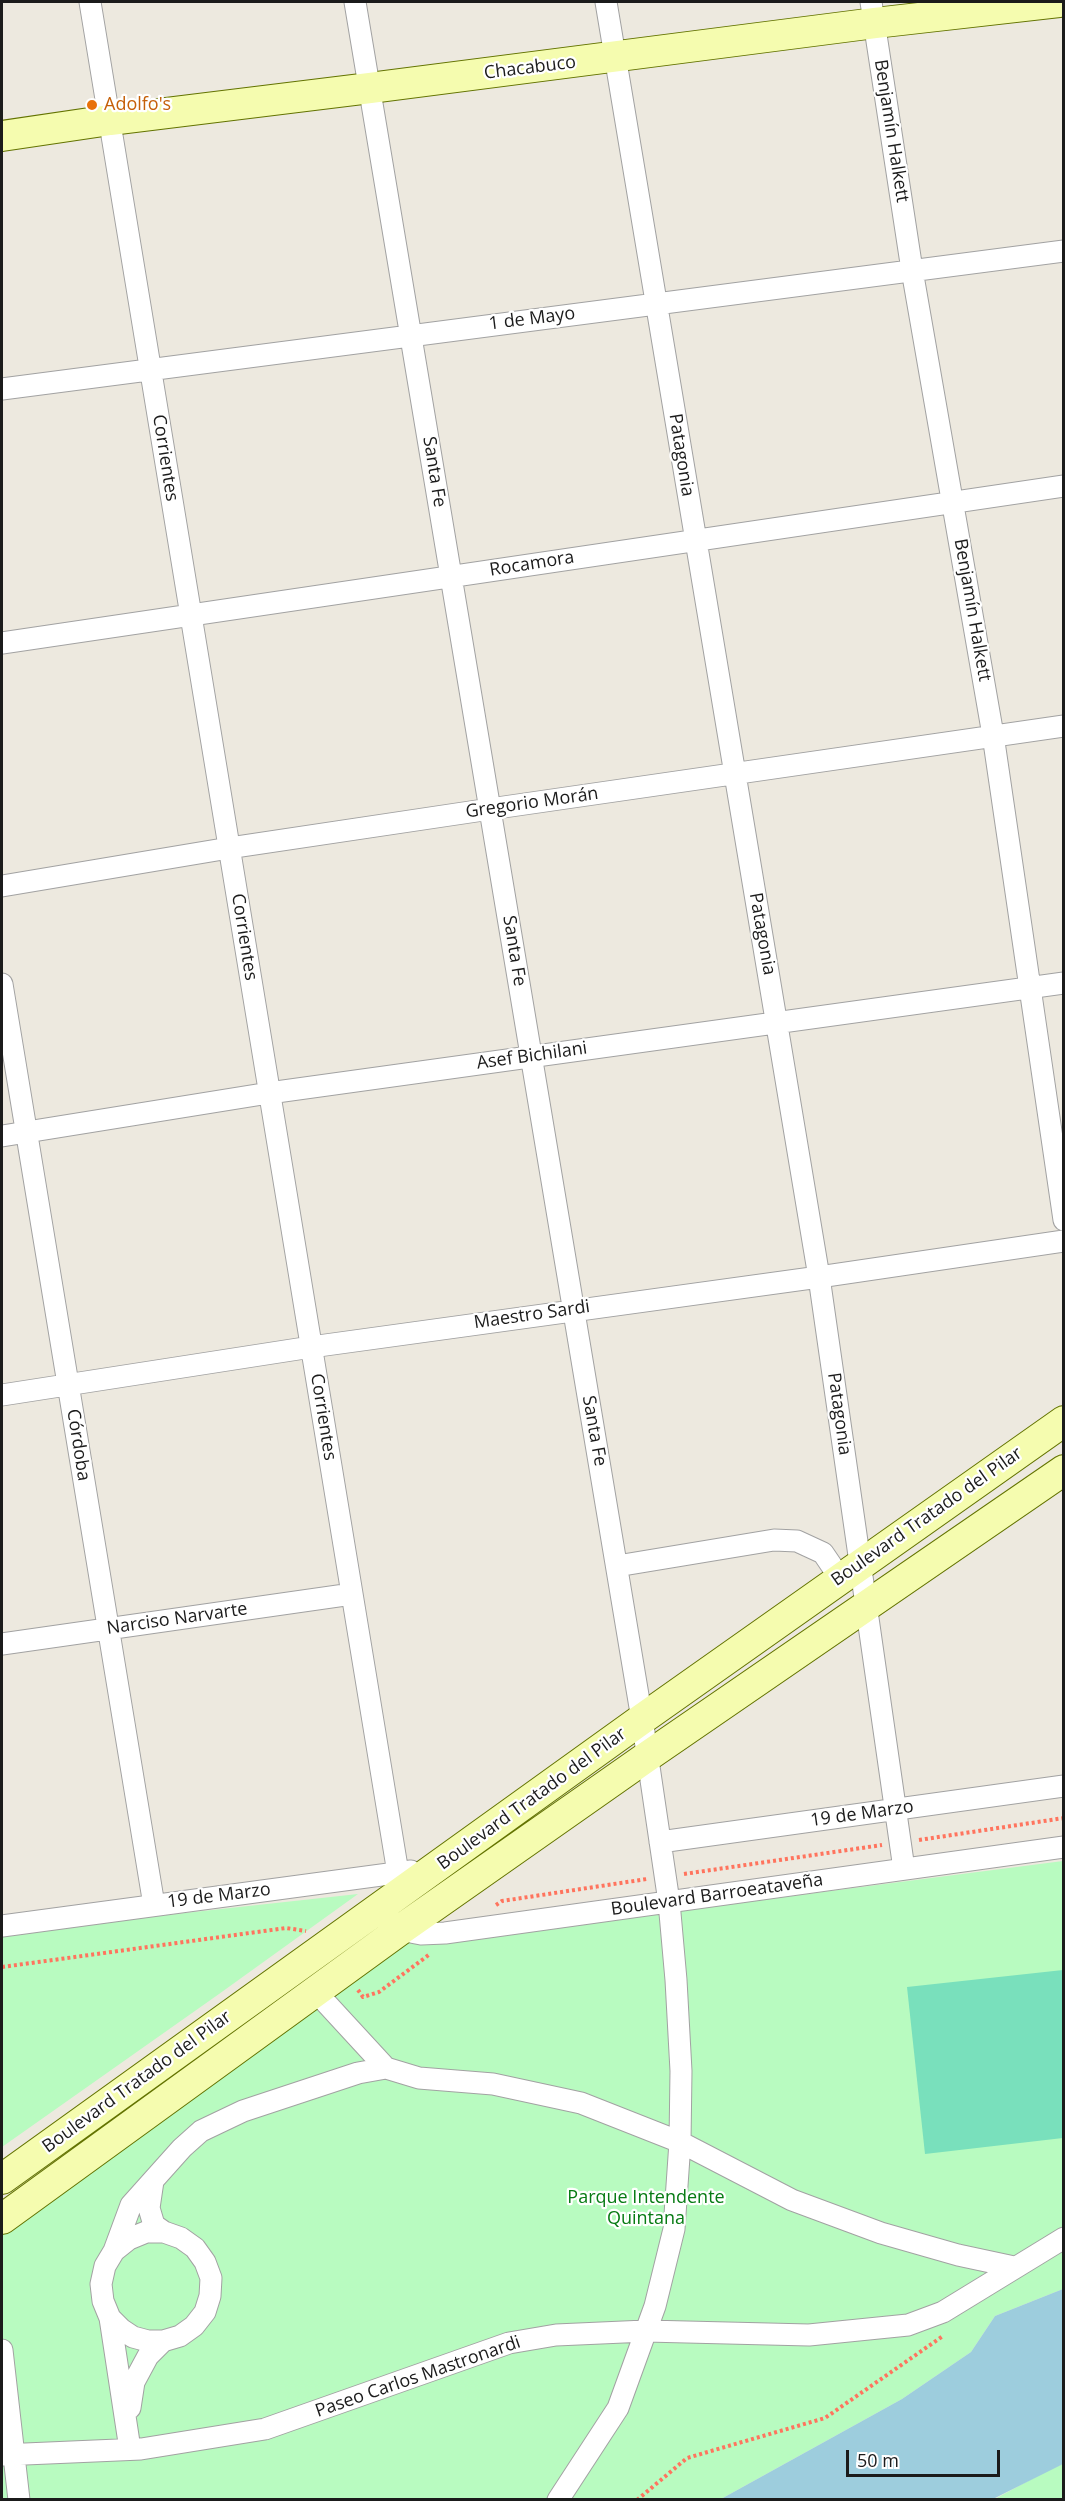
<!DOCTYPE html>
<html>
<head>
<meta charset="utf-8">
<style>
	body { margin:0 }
	#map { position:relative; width:1065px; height:2501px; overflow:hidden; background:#ede9df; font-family:"Open Sans",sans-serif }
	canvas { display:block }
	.frame { position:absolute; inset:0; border:3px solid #1b1b1b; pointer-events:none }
	.scale { position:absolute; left:846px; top:2450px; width:154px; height:27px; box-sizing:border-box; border:3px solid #1b1b1b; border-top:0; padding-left:8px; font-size:18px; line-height:21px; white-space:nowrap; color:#1b1b1b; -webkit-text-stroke:4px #fff; paint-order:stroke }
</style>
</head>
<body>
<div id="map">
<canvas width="1065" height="2501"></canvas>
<div class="frame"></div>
<div class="scale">50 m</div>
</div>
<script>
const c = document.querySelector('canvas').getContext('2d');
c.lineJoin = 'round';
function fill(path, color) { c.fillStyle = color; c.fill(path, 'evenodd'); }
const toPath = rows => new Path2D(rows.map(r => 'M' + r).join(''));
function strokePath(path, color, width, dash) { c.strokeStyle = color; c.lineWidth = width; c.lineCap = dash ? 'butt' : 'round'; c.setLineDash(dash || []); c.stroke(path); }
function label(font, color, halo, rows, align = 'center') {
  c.font = font + ' "Open Sans",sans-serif'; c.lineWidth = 4.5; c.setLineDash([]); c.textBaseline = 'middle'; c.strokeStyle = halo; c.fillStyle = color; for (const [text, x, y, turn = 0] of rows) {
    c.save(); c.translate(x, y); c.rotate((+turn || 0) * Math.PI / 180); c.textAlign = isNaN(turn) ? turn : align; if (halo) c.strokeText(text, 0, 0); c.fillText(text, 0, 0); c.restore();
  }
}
fill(toPath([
	[1063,1861,1063,2289,995,2316,971,2352,902,2399,721,2499,2,2499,2,2229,405,1941,450,1940],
	[358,1894,219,1994,2,2147,2,1933],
	[1063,2464,1063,2499,993,2500,1052,2468]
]), '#b8fbc0');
fill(toPath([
	[1063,1970,1063,2138,925,2154,907,1987]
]), '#79e0bc');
fill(toPath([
	[1063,2289,1063,2464,993,2499,721,2499,902,2399,971,2352,995,2316]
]), '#9dcddd');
const street = toPath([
	[90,2,398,1873],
	[355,2,642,1719,669,1902,676,1980,681,2071,680,2142,674,2229,655,2306,618,2408,558,2500],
	[606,2,819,1277,904,1869],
	[871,2,912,270,993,735,1064,1220],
	[2,389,1064,251],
	[2,643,1064,486],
	[2,886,229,848,490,809,1064,726],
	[2,984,154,1905],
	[2,1136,269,1093,1064,983],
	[2,1395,311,1347,819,1277,1064,1241],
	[617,1566,774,1540,797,1541,823,1553,840,1578],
	[2,1644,352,1594],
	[660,1842,1064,1786],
	[396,1923,400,1930,421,1934,445,1933,1064,1847],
	[2,1926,411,1871],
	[316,1992,386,2068,419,2078,493,2084,581,2103,680,2142,792,2200,881,2233,958,2255,1014,2267],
	[153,2181,149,2208,154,2225,164,2232],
	[114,2251,131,2205,182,2148,201,2131,243,2111,358,2073,386,2068],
	[110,2318,121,2329,133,2337,148,2341,163,2341,180,2336,194,2326,205,2312,210,2296,211,2278,205,2262,195,2248,181,2238,164,2232,146,2232,129,2239,114,2251,105,2266,101,2284,103,2301,110,2318,130,2449],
	[2,2350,19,2500],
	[130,2408,134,2382,148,2356,163,2341],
	[2,2455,141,2449,265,2429,509,2343,556,2335,646,2331,809,2335,908,2325,943,2312,1064,2238]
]);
const secondary = toPath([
	[2,136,110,120,370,88,875,23,1059,2],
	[2,2179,642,1719,1064,1421],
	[2,2219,400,1930,648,1756,1064,1470]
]);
strokePath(street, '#a2a2a2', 23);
strokePath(secondary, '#637301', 32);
strokePath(toPath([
	[919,1840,1064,1818],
	[684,1874,882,1845],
	[496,1905,502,1901,647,1879],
	[2,1967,286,1928,306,1931],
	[358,1990,363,1997,379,1992,430,1954],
	[637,2500,687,2458,825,2418,943,2336]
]), '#ff745e', 4, [3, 3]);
strokePath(street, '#fff', 21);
strokePath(secondary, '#f5fcaf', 30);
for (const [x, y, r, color] of [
	[92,105,6,"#e8710a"]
]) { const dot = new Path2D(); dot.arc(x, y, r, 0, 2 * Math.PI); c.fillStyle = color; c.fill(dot); strokePath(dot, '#fff', 2); }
label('18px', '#1b1b1b', '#fff', [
	["Chacabuco",530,68,-7],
	["Benjamín Halkett",891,131,81],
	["1 de Mayo",532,319,-7],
	["Patagonia",681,455,81],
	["Corrientes",165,458,81],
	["Santa Fe",434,472,81],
	["Rocamora",532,564,-9],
	["Benjamín Halkett",972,610,80],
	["Gregorio Morán",532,803,-8],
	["Patagonia",762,934,80],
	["Corrientes",244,937,81],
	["Santa Fe",514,951,81],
	["Asef Bichilani",532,1056,-8],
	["Maestro Sardi",532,1315,-8],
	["Patagonia",839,1414,82],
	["Corrientes",323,1417,81],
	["Santa Fe",594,1431,80],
	["Córdoba",78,1445,81],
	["Boulevard Tratado del Pilar",927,1517,-35],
	["Narciso Narvarte",177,1619,-8],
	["Boulevard Tratado del Pilar",532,1799,-36],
	["19 de Marzo",862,1814,-8],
	["Boulevard Barroeataveña",717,1895,-8],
	["19 de Marzo",219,1896,-7],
	["Boulevard Tratado del Pilar",137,2082,-36],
	["Paseo Carlos Mastronardi",418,2377,-19]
]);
label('18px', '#c56008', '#fff', [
	["Adolfo's",104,105]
], 'left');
label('18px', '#077b14', '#fff', [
	["Parque Intendente",646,2198],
	["Quintana",646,2219]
]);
</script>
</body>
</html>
